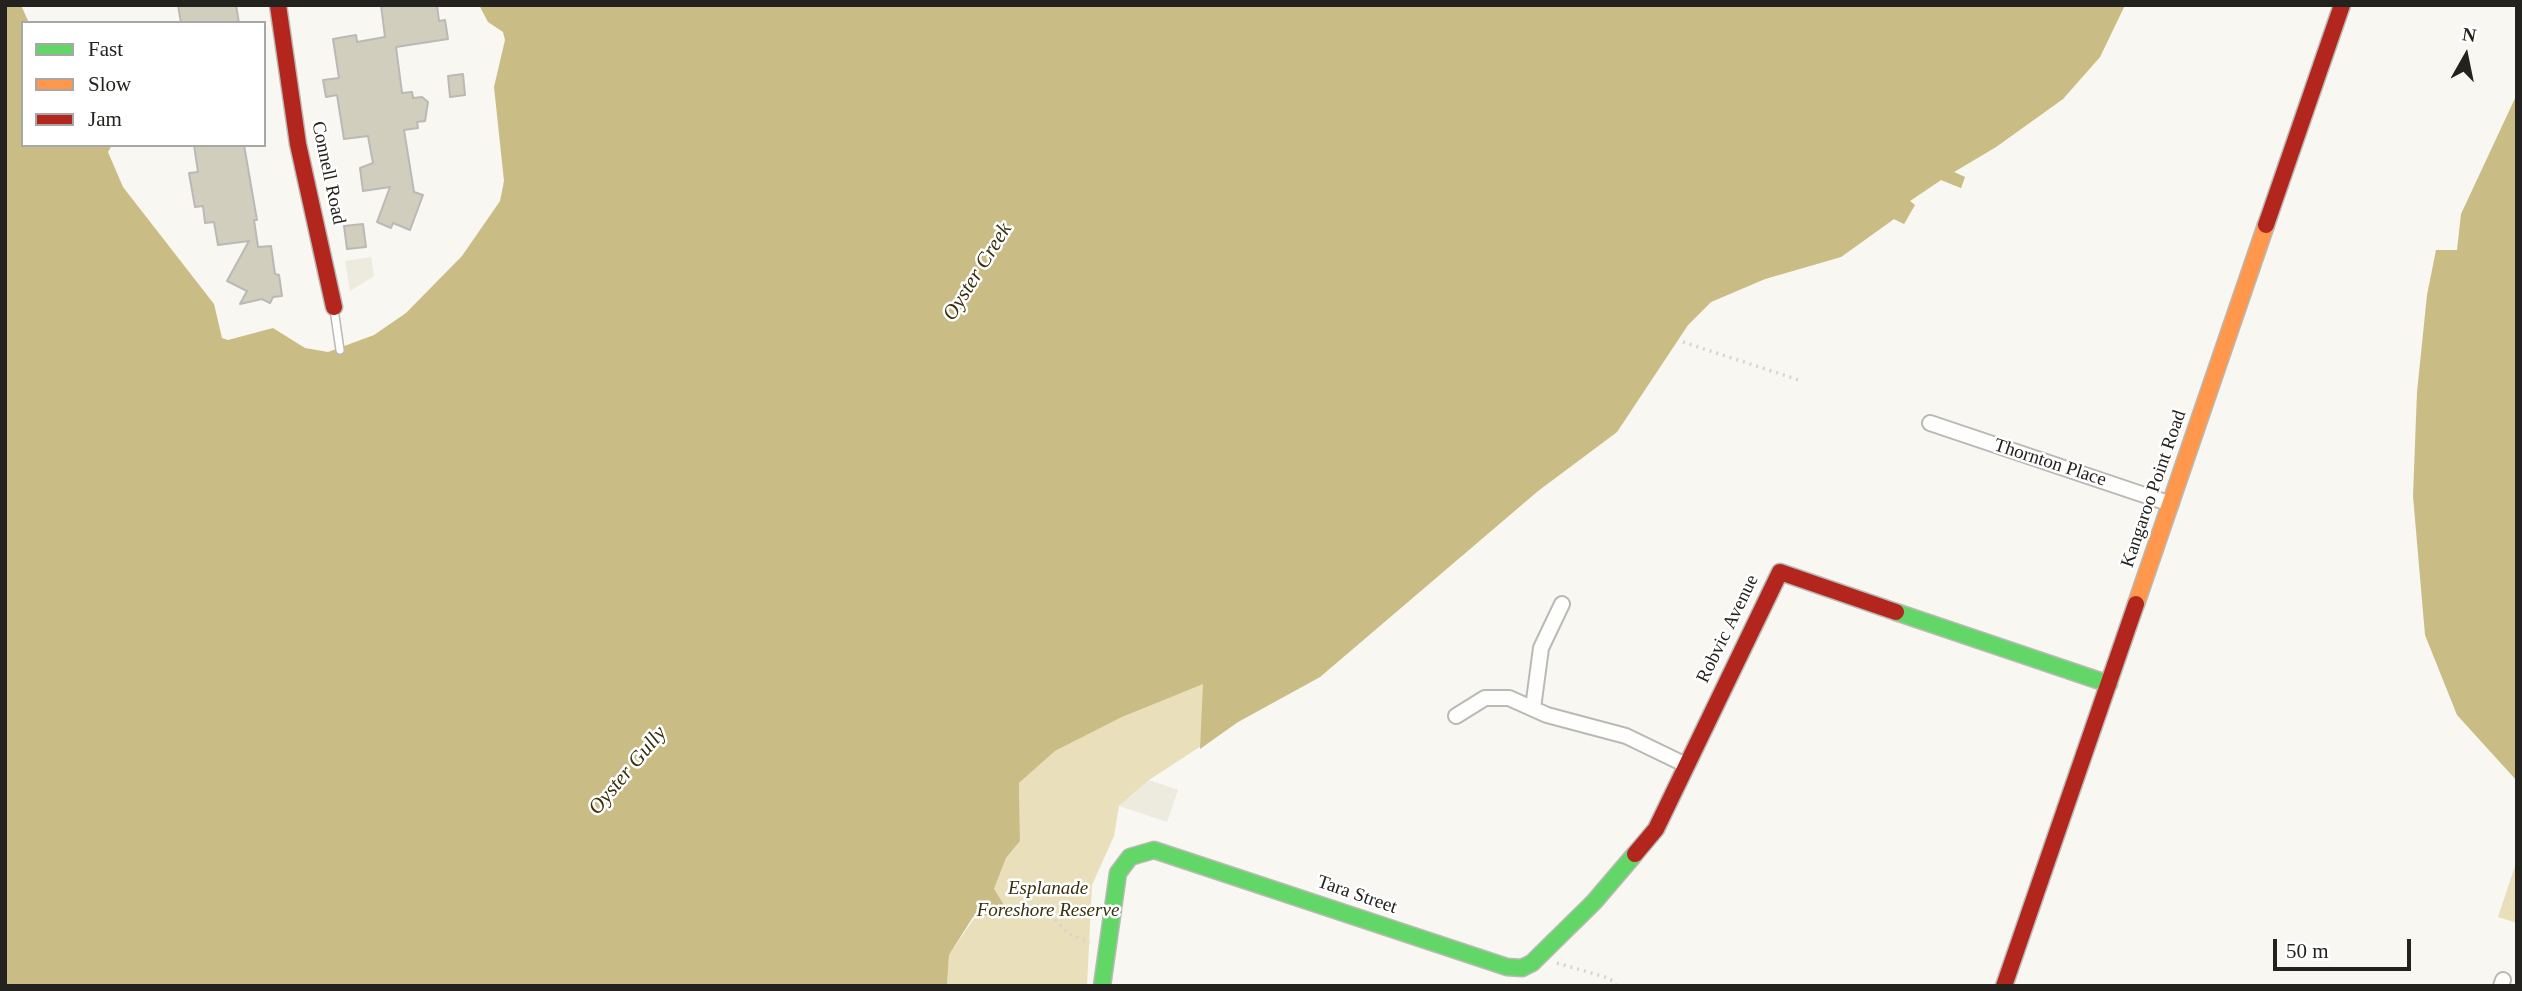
<!DOCTYPE html>
<html>
<head>
<meta charset="utf-8">
<style>
	body { margin:0 }
	#map { position:relative; width:2522px; height:991px; overflow:hidden; background:#f8f7f2; font-family:"Times New Roman",serif }
	canvas { display:block }
	.frame { position:absolute; inset:0; border:7px solid #23221e; pointer-events:none }
	.legend { position:absolute; left:21px; top:21px; width:245px; height:126px; box-sizing:border-box; background:#fff; border:2px solid #a7a7a5; margin:0; padding:9px 12px; list-style:none; font-size:21px; color:#23221e }
	.legend li { display:flex; align-items:center; gap:14px; height:35px }
	.legend b { width:35px; border:2px solid #a7a7a5 }
	.north { position:absolute; left:2431px; top:21px; width:70px; height:70px; -webkit-text-stroke:5px #fff; paint-order:stroke; rotate:9deg; font-size:19px; font-weight:700; line-height:28px; text-align:center; color:#23221e }
	.north::after { content:''; display:block; margin:auto; width:24px; height:32px; background:#23221e; clip-path:polygon(50% 0,100% 100%,50% 72%,0 100%) }
	.scale { position:absolute; left:2273px; top:939px; width:138px; height:32px; box-sizing:border-box; border:4px solid #23221e; border-top:0; padding-left:9px; font-size:21px; line-height:24px; white-space:nowrap; color:#23221e; -webkit-text-stroke:5px #fff; paint-order:stroke }
</style>
</head>
<body>
<div id="map">
<canvas width="2522" height="991"></canvas>
<div class="frame"></div>
<ul class="legend">
<li><b style="height:9px;background:#63d668"></b>Fast</li>
<li><b style="height:9px;background:#ff974d"></b>Slow</li>
<li><b style="height:9px;background:#b3261e"></b>Jam</li>
</ul>
<div class="north">N</div>
<div class="scale">50 m</div>
</div>
<script>
const c = document.querySelector('canvas').getContext('2d');
c.lineJoin = 'round';
function fill(path, color) { c.fillStyle = color; c.fill(path, 'evenodd'); }
const toPath = rows => new Path2D(rows.map(r => 'M' + r).join(''));
function strokePath(path, color, width, dash) { c.strokeStyle = color; c.lineWidth = width; c.lineCap = dash ? 'butt' : 'round'; c.setLineDash(dash || []); c.stroke(path); }
function label(font, color, halo, rows, align = 'center') {
  c.font = font + ' "Times New Roman",serif'; c.lineWidth = 5; c.setLineDash([]); c.textBaseline = 'middle'; c.strokeStyle = halo; c.fillStyle = color; for (const [text, x, y, turn = 0] of rows) {
    c.save(); c.translate(x, y); c.rotate((+turn || 0) * Math.PI / 180); c.textAlign = isNaN(turn) ? turn : align; if (halo) c.strokeText(text, 0, 0); c.fillText(text, 0, 0); c.restore();
  }
}
fill(toPath([
	[371,257,374,276,350,291,345,261],
	[1149,780,1178,790,1167,822,1119,806]
]), '#edeade');
fill(toPath([
	[2125,5,2100,57,2063,99,1996,147,1954,172,1965,177,1961,188,1941,180,1910,201,1915,205,1904,224,1894,219,1841,257,1765,279,1711,302,1688,325,1617,432,1538,491,1320,677,1238,722,1149,780,1119,806,1114,836,1092,885,1087,986,947,986,949,955,994,889,1006,858,1020,841,1019,783,1055,751,1122,717,1227,673,1572,398],
	[2517,860,2517,923,2498,917]
]), '#e9e0bb');
fill(toPath([
	[5,5,21,5,29,23,23,23,23,145,112,145,108,152,123,187,214,304,222,338,228,340,273,328,305,348,328,352,374,335,406,313,462,256,500,201,504,181,494,87,505,40,503,32,488,22,479,5,2125,5,2100,57,2063,99,1996,147,1954,172,1965,177,1961,188,1941,180,1910,201,1915,205,1904,224,1894,219,1841,257,1765,279,1711,302,1688,325,1617,432,1538,491,1320,677,1238,722,1200,749,1203,684,1122,717,1055,751,1019,783,1020,841,1006,858,994,889,1009,913,973,917,949,955,947,986,5,986],
	[2517,94,2517,781,2457,715,2425,635,2413,496,2417,392,2427,295,2436,250,2457,250,2461,214]
]), '#c9bd85');
const building = toPath([
	[178,5,236,5,239,23,181,23,178,5],
	[381,5,437,5,439,21,445,20,448,39,396,47,402,93,412,92,413,98,422,97,428,102,425,121,417,122,418,128,404,130,414,192,423,195,410,230,393,223,391,228,377,222,390,187,363,191,360,168,373,163,368,136,344,139,337,95,326,97,323,80,339,78,333,39,356,35,357,42,385,37,381,5],
	[463,74,465,95,450,97,448,76,463,74],
	[194,145,244,145,257,220,254,220,258,247,271,246,275,274,279,275,282,296,273,297,270,303,262,299,240,304,247,291,227,281,249,241,218,245,214,222,205,223,203,206,195,207,189,173,198,172,194,145],
	[363,224,366,247,347,249,344,226,363,224]
]);
fill(building, '#d2cebd');
strokePath(building, '#bab9b6', 2);
const lane = toPath([
	[334,309,340,350]
]);
const street = toPath([
	[1930,423,2171,504],
	[1533,708,1541,648,1562,604],
	[1456,716,1485,698,1509,698,1547,715,1626,736,1686,765],
	[2501,986,2503,980]
]);
const fast = toPath([
	[1896,612,2109,684],
	[1102,986,1118,873,1130,857,1154,850,1507,967,1522,968,1532,963,1594,902,1635,854]
]);
const slow = toPath([
	[2136,604,2266,225]
]);
const jam = toPath([
	[278,5,298,144,334,307],
	[2266,225,2342,5],
	[1635,854,1656,829,1780,572,1896,612],
	[2004,986,2136,604]
]);
strokePath(lane, '#bab9b5', 10);
strokePath(street, '#bab9b5', 18);
strokePath(fast, '#bab9b5', 19);
strokePath(slow, '#bab9b5', 19);
strokePath(jam, '#bab9b5', 19);
strokePath(toPath([
	[1683,342,1802,381],
	[1040,905,1069,934,1090,942],
	[1557,963,1605,977,1615,982,1616,986]
]), '#d4d4d3', 3.5, [2, 5]);
strokePath(lane, '#fefefd', 7);
strokePath(street, '#fefefd', 14);
strokePath(fast, '#63d668', 16);
strokePath(slow, '#ff974d', 16);
strokePath(jam, '#b3261e', 16);
label('19px', '#23221e', '#fff', [
	["Connell Road",328,173,78],
	["Thornton Place",2050,463,18],
	["Kangaroo Point Road",2154,489,-71],
	["Robvic Avenue",1728,629,-64],
	["Tara Street",1357,895,19]
]);
label('italic 19px', '#39310e', '#fff', [
	["Esplanade",1048,889],
	["Foreshore Reserve",1048,911]
]);
label('italic 21px', '#38300d', '#fff', [
	["Oyster Creek",978,272,-58],
	["Oyster Gully",628,771,-50]
]);
</script>
</body>
</html>
